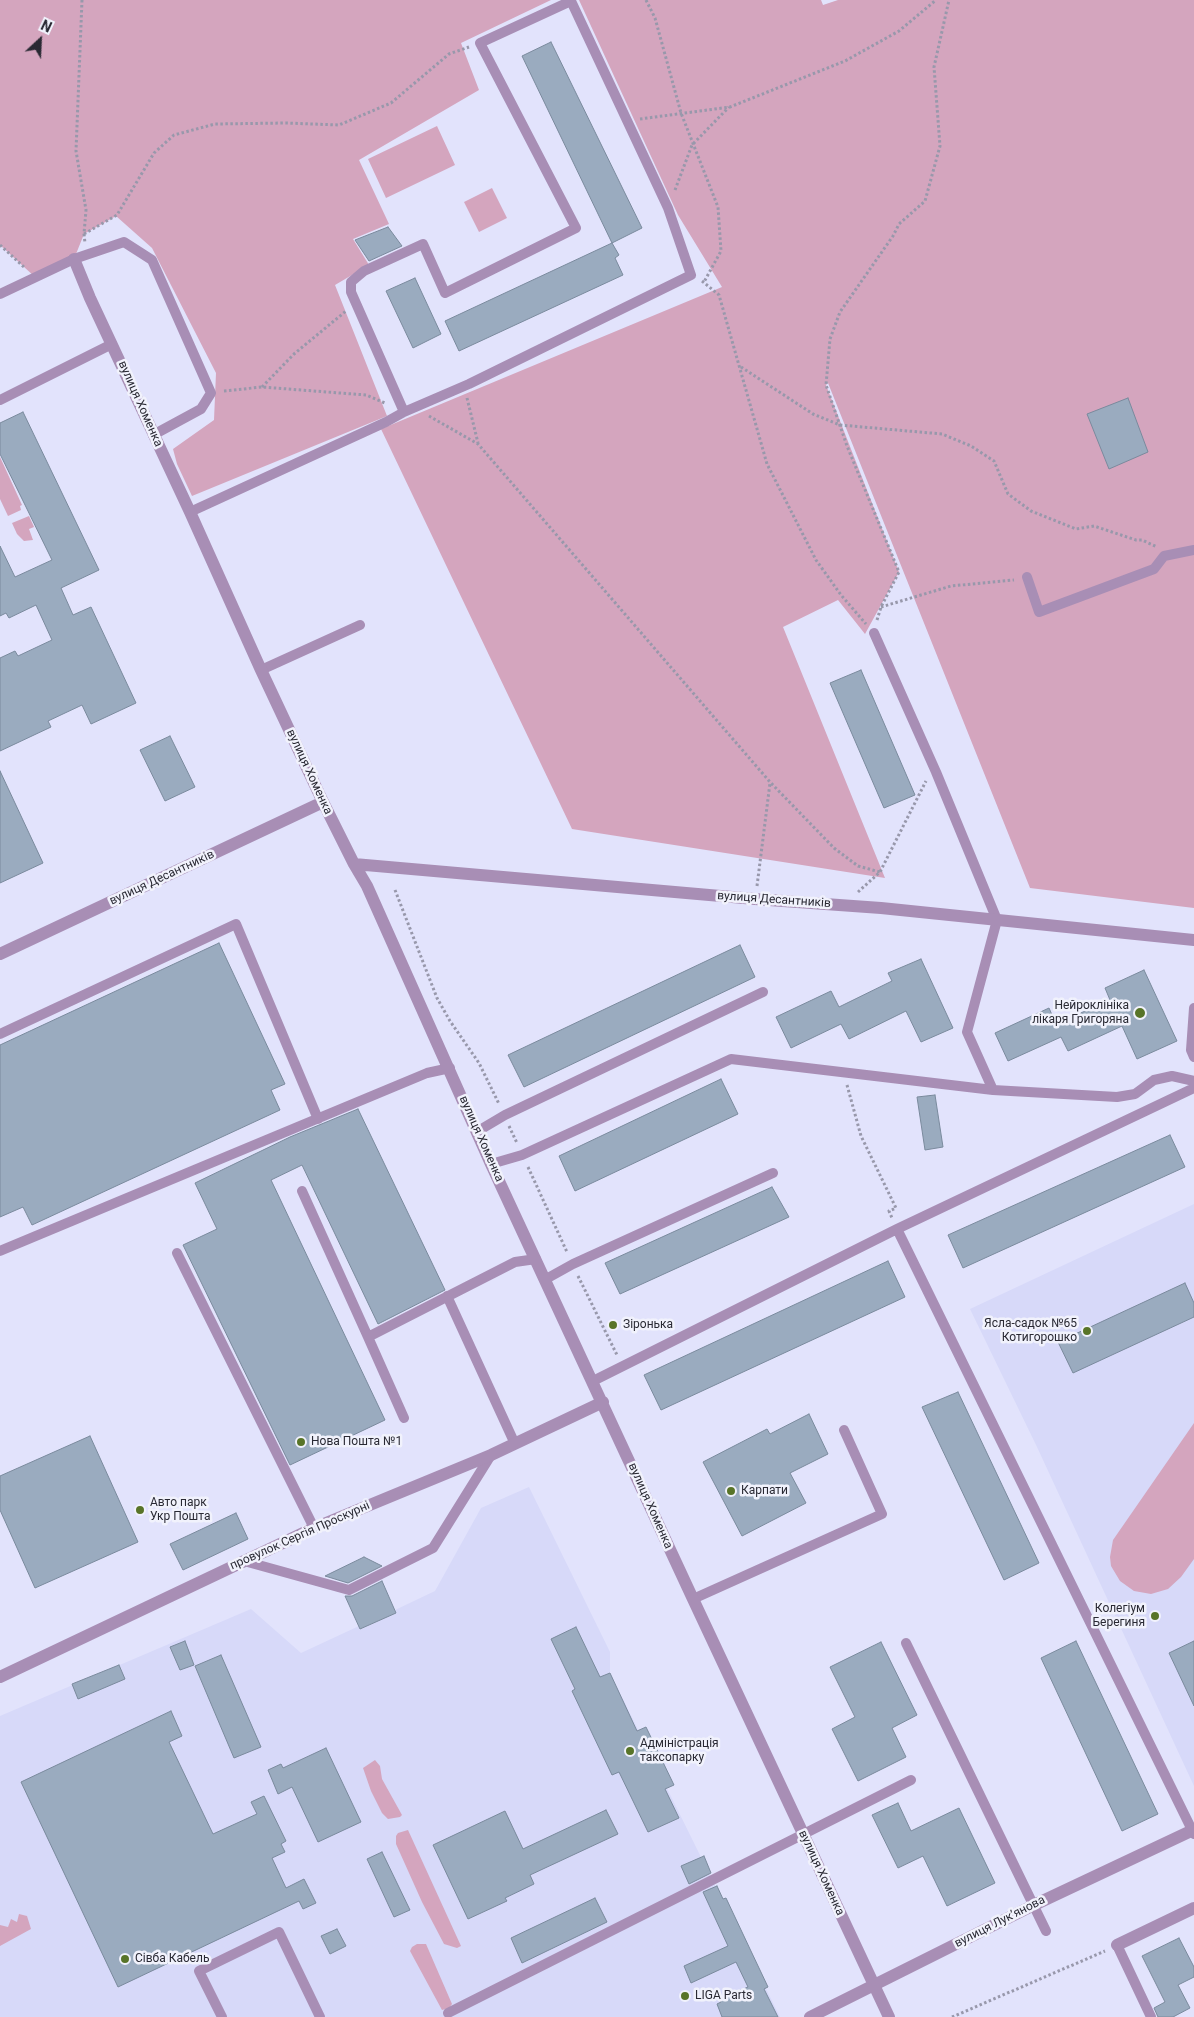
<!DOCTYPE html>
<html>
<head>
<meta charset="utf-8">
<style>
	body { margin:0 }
	#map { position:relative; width:1194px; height:2017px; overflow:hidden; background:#e2e3fc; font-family:Roboto,sans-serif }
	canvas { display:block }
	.north { position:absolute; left:15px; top:15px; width:50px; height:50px; -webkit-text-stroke:4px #f1f2fc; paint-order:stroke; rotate:25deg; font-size:14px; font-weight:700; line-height:20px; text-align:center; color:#292933 }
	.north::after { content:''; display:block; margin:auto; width:18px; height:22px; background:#292933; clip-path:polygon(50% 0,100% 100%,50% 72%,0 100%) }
</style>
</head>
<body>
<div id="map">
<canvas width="1194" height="2017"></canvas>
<div class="north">N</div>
</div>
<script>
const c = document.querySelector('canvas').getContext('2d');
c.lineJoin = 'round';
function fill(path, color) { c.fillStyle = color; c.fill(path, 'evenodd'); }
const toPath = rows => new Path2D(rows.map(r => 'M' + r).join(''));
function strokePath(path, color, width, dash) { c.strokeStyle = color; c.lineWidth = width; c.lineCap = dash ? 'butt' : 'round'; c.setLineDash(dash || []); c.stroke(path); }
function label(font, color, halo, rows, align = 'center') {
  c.font = font + ' Roboto,sans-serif'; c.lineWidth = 5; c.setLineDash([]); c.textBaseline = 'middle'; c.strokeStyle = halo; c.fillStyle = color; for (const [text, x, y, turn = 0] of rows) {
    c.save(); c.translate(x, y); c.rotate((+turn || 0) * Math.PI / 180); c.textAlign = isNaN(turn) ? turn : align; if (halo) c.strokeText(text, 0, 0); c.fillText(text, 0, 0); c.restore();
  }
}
fill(toPath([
	[1194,1204,1194,1786,1037,1447,970,1309],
	[529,1487,610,1652,610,1673,780,2017,0,2017,0,1716,251,1609,301,1653,359,1626,361,1629,396,1613,395,1610,435,1591,481,1508]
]), '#d7d9f9');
fill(toPath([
	[0,0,551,0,461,43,479,90,359,160,389,224,353,239,369,265,335,285,387,416,192,496,177,464,173,449,214,420,216,373,152,248,116,216,84,234,74,259,35,277,0,245],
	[579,0,821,0,823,5,838,0,1194,0,1194,908,1030,888,828,383,826,385,899,572,865,634,838,600,783,627,885,878,572,829,381,429,722,287,678,215],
	[437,126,455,165,386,198,368,159],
	[492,188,507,218,479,232,464,202],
	[0,457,22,505,20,506,21,510,8,516,0,499],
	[29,516,34,527,29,529,33,540,24,541,17,534,12,523],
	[1194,1423,1194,1559,1181,1577,1168,1589,1151,1594,1134,1591,1120,1581,1111,1566,1110,1557,1113,1540],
	[375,1760,380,1766,382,1779,402,1815,400,1817,388,1819,382,1813,371,1791,363,1768],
	[408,1830,461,1946,457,1948,444,1944,422,1902,396,1844,396,1836,398,1833],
	[19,1914,27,1916,31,1929,0,1946,0,1925,8,1927,11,1919,17,1922],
	[417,1944,426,1944,452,2004,449,2008,442,2010,410,1951,412,1947]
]), '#d4a5be');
const building = toPath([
	[551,42,642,228,612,243,522,56,551,42],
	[388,227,402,246,369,261,355,240,388,227],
	[612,243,619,255,615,258,623,275,459,351,445,321,612,243],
	[415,278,441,334,413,348,386,291,415,278],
	[1128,398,1148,452,1109,469,1087,414,1128,398],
	[23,412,99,570,61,588,73,615,91,607,136,703,91,724,82,705,48,721,51,727,0,751,0,658,15,651,18,656,52,640,36,605,9,618,6,613,0,616,0,546,15,577,52,560,0,454,0,423,23,412],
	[861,670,915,795,884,808,830,683,861,670],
	[170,736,195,787,165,801,140,750,170,736],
	[0,771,43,863,0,883,0,771],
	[219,943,285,1084,271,1090,280,1110,32,1225,23,1207,0,1217,0,1045,219,943],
	[740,945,755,977,524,1087,508,1055,740,945],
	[921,959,953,1028,921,1042,906,1011,849,1039,841,1024,791,1048,776,1017,831,991,839,1007,892,981,888,973,921,959],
	[1144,970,1177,1041,1137,1059,1122,1026,1068,1051,1061,1037,1008,1061,995,1033,1049,1008,1056,1024,1110,1000,1105,988,1144,970],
	[721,1079,738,1114,575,1191,559,1156,721,1079],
	[935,1095,943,1147,925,1150,917,1097,935,1095],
	[358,1109,445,1290,378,1324,302,1165,271,1180,385,1420,290,1465,183,1245,217,1229,195,1183,290,1137,358,1109],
	[1170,1135,1185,1167,963,1268,948,1235,1170,1135],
	[772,1187,789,1217,620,1294,605,1263,772,1187],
	[888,1261,905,1297,661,1410,644,1375,888,1261],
	[1185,1283,1194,1303,1194,1317,1073,1373,1058,1342,1185,1283],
	[958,1392,1039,1563,1004,1580,922,1407,958,1392],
	[809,1414,828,1454,790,1473,806,1503,742,1536,703,1462,767,1429,770,1434,809,1414],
	[90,1436,138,1542,35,1588,0,1510,0,1476,90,1436],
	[236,1513,248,1539,183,1570,170,1544,236,1513],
	[364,1557,382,1566,348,1583,325,1576,364,1557],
	[382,1581,396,1613,360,1629,345,1596,352,1596,382,1581],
	[576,1627,600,1677,610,1673,637,1731,646,1727,674,1785,665,1789,679,1818,648,1832,619,1772,612,1775,572,1691,575,1689,551,1639,576,1627],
	[185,1641,194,1665,180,1670,170,1647,185,1641],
	[1076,1641,1158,1814,1122,1831,1041,1658,1076,1641],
	[1194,1641,1194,1706,1169,1653,1194,1641],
	[881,1642,917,1715,892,1728,906,1757,858,1781,832,1729,855,1717,830,1667,881,1642],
	[221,1655,261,1747,234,1758,195,1666,221,1655],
	[119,1665,125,1679,78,1699,72,1684,119,1665],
	[171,1711,182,1736,169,1742,213,1834,257,1814,251,1802,264,1796,286,1841,281,1844,285,1852,272,1858,286,1888,304,1879,316,1903,303,1909,299,1901,118,1987,21,1782,171,1711],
	[326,1748,361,1822,318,1842,292,1787,278,1794,268,1770,281,1764,283,1768,326,1748],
	[898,1803,911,1831,959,1808,995,1883,947,1906,923,1856,898,1868,872,1815,898,1803],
	[606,1810,618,1834,530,1875,534,1884,505,1898,507,1901,468,1919,433,1845,505,1811,523,1849,606,1810],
	[382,1852,410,1910,394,1917,367,1859,382,1852],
	[704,1856,711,1873,689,1884,681,1866,704,1856],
	[717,1886,723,1899,726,1898,750,1949,768,1987,764,1989,778,2017,722,2017,717,2004,721,2002,720,1999,748,1987,736,1962,691,1983,684,1966,728,1946,703,1892,717,1886],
	[595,1898,607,1922,522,1963,511,1938,595,1898],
	[337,1929,346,1946,330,1954,321,1936,337,1929],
	[1179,1938,1194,1967,1194,1977,1178,1985,1190,2008,1173,2017,1158,2017,1154,2008,1165,2002,1142,1956,1179,1938]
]);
fill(building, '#9aabbf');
strokePath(building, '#7a8a9d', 1);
strokePath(toPath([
	[82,0,76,151,86,210,84,234,85,243],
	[646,0,655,18,681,113,718,207,721,251,704,282],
	[640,119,730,107,845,61,899,31,936,0],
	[675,190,692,145,729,107],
	[84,234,117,215,154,153,174,135,215,124,286,123,339,125,391,103,449,54,469,47],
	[0,245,25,268],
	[702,281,719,295,767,464,816,560,841,595,866,624],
	[741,367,813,414,840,425,942,434,971,446,994,461,1008,494,1031,511,1076,529,1094,526,1136,540,1142,540,1157,547],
	[262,387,294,354,346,311],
	[224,391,262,387,366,395,385,403],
	[467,398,478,443],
	[429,416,478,444,770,782,834,848,858,866,880,872],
	[881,607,951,586,1014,580],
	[877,620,881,607,899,572,847,446,826,385,830,339,840,312,893,236,899,224,925,201,940,146,934,67,949,0],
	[757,886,770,783],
	[395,890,437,998,450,1021,479,1063,499,1104],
	[858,892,880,872,926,781],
	[847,1085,861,1136,896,1208,889,1211,892,1218],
	[509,1126,517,1143],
	[528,1167,567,1252],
	[578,1276,617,1355],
	[952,2017,1105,1951]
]), '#9898ab', 3, [2.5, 2.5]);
strokePath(toPath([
	[0,294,74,259,124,242,152,260,211,393,201,409,153,435],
	[0,400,112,344],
	[190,512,386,422,404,412,469,384,691,275,668,208,571,1,480,43,576,228,445,293,423,244,364,271,351,282,351,292,404,412],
	[1027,577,1039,612,1154,569,1164,556,1194,550],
	[874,633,936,772,997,920,967,1032,993,1090,1117,1097,1135,1094,1154,1080,1172,1076,1194,1081],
	[261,670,360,625],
	[1194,1008,1191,1050,1194,1057],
	[0,1034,236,924,318,1119],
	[478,1131,505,1115,763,992],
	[491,1164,522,1155,731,1059,993,1090],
	[302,1191,368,1337,515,1262,536,1259],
	[897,1229,1194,1834],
	[0,1251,427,1073,450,1068],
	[177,1253,314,1528],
	[546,1279,573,1264,773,1173],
	[447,1296,515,1444],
	[368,1337,404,1418],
	[593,1381,897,1229,1194,1088],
	[244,1561,349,1590,433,1548,491,1455],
	[693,1599,882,1514,844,1430],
	[906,1643,1046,1931],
	[1117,1945,1151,2017],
	[448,2013,911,1780],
	[222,2017,199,1971,279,1932,320,2017]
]), '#a88eb5', 10);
strokePath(toPath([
	[74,259,90,298,190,512,261,670,323,802,354,864,367,886,491,1164,693,1599,889,2017],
	[354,864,755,899,881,908,1194,940],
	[0,954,323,802],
	[0,1677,314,1528,491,1455,603,1402],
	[1117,1945,1194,1908],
	[810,2017,1034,1905,1191,1831]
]), '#a88eb5', 12);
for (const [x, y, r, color] of [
	[1140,1013,6,"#587428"],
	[613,1325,5,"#587428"],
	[1087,1331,5,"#587428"],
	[301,1442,5,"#587428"],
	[731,1491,5,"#587428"],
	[140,1510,5,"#587428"],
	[1155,1616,5,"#587428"],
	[630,1751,5,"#587428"],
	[125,1959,5,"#587428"],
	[685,1996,5,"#587428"]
]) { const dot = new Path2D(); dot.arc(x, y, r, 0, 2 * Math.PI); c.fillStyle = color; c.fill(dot); strokePath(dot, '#f1f2fc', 2); }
label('12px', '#292933', '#f1f2fc', [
	["вулиця Хоменка",140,404,66],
	["вулиця Хоменка",309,772,65],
	["вулиця Десантників",162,878,-25],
	["вулиця Десантників",774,900,4],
	["вулиця Хоменка",481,1139,66],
	["вулиця Хоменка",650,1506,66],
	["провулок Сергія Проскурні",300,1536,-24],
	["вулиця Хоменка",821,1873,65],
	["вулиця Лукʼянова",1000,1922,-27]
]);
label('12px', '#292933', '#f1f2fc', [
	["Нейроклініка",1129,1006,"right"],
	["лікаря Григоряна",1129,1020,"right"],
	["Ясла-садок №65",1077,1324,"right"],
	["Котигорошко",1077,1338,"right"],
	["Зіронька",623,1325],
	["Нова Пошта №1",311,1442],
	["Карпати",741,1491],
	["Авто парк",150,1503],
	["Укр Пошта",150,1517],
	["Колегіум",1145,1609,"right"],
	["Берегиня",1145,1623,"right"],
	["Адміністрація",640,1744],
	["таксопарку",640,1758],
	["Сівба Кабель",135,1959],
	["LIGA Parts",695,1996]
], 'left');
</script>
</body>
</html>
